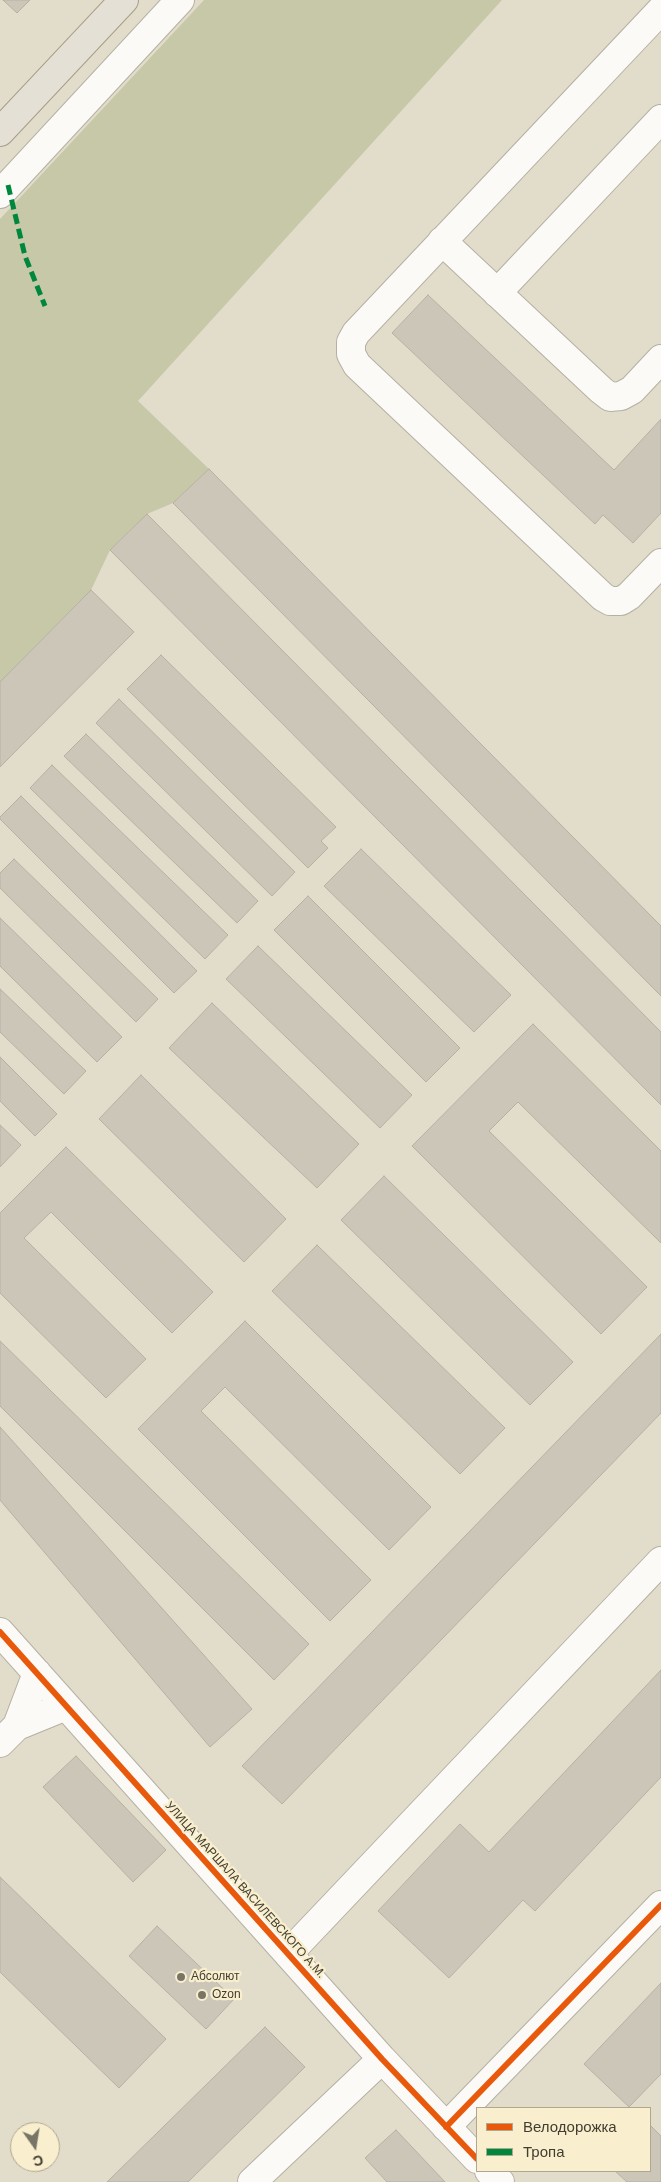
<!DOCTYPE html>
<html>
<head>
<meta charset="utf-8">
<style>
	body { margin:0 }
	#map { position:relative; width:661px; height:2182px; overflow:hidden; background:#e2dccb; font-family:Helvetica,sans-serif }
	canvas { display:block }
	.legend { position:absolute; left:476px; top:2107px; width:175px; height:65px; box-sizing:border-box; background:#f9efce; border:1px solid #afa88f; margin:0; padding:6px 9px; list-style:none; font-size:15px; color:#413d30 }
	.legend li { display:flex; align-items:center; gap:10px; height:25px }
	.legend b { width:25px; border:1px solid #afa88f }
	.north { position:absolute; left:10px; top:2122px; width:50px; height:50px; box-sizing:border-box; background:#f9efce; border:1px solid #afa88f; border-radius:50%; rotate:167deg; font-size:14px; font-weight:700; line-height:20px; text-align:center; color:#413d30 }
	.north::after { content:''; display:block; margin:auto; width:18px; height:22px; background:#797566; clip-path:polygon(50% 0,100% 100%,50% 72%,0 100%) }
</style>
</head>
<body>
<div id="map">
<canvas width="661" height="2182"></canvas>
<ul class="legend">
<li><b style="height:6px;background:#e8590c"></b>Велодорожка</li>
<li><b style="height:6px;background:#00873e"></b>Тропа</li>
</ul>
<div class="north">С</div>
</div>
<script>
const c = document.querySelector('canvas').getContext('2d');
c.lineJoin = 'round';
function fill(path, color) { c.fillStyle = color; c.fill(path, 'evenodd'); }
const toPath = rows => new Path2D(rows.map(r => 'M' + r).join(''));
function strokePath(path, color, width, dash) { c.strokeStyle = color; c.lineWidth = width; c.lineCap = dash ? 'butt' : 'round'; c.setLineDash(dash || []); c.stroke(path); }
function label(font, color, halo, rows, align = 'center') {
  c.font = font + ' Helvetica,sans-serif'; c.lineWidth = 4.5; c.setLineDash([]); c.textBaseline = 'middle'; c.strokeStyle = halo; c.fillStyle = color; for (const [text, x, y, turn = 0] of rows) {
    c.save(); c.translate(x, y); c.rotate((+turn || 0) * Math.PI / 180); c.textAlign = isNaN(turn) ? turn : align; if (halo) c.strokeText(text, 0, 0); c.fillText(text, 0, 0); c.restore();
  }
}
fill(toPath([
	[204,0,502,0,138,401,209,469,173,503,147,514,110,550,91,590,0,682,0,219]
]), '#c7c8a7');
const building = toPath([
	[3,0,30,0,17,13,3,0],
	[428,295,614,470,661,419,661,513,633,543,603,515,595,524,392,333,428,295],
	[209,469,661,926,661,996,173,503,209,469],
	[147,514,661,1032,661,1105,110,550,147,514],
	[91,590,134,632,0,767,0,682,91,590],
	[161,655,336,827,321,841,328,848,308,868,127,689,161,655],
	[119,699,295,872,272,896,96,723,119,699],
	[86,734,258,901,237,923,64,756,86,734],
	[52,765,228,935,205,959,30,788,52,765],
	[21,796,197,971,174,993,0,819,0,817,21,796],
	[361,849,511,995,474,1032,324,886,361,849],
	[14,859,158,999,136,1022,0,888,0,873,14,859],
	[308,896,460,1048,426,1082,274,930,308,896],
	[0,918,122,1037,97,1062,0,966,0,918],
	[258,946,412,1095,380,1128,226,979,258,946],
	[0,989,86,1071,64,1094,0,1032,0,989],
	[212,1003,359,1144,317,1188,169,1048,212,1003],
	[533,1024,661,1151,661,1243,518,1102,489,1131,647,1287,601,1334,412,1146,533,1024],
	[0,1057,57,1114,35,1136,0,1101,0,1057],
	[141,1075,286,1219,244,1262,99,1119,141,1075],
	[0,1125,21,1145,0,1167,0,1125],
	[66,1147,213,1292,172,1333,51,1212,24,1238,146,1359,106,1398,0,1293,0,1213,66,1147],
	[384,1176,573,1362,530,1405,341,1220,384,1176],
	[317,1245,505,1428,460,1474,272,1291,317,1245],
	[245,1321,431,1507,389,1550,225,1387,201,1411,371,1580,330,1621,138,1429,245,1321],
	[661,1334,661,1413,282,1804,242,1766,661,1334],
	[0,1341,309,1644,274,1680,0,1406,0,1341],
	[0,1427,252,1709,210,1747,0,1500,0,1427],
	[661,1670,661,1777,535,1911,523,1900,449,1978,378,1911,460,1824,489,1852,661,1670],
	[76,1756,166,1850,133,1882,43,1787,76,1756],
	[0,1877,166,2039,119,2088,0,1972,0,1877],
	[157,1926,234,1999,206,2029,129,1956,157,1926],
	[661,1983,661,2074,629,2107,584,2064,661,1983],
	[265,2027,305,2067,188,2182,107,2182,265,2027],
	[650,2125,661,2136,661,2182,627,2182,615,2171,650,2171,650,2125],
	[396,2130,445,2182,387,2182,365,2158,396,2130]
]);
fill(building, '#ccc6b9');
strokePath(building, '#b7b0a3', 1);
const minor = toPath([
	[661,10,356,333,351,342,351,354,357,365,603,597,610,601,621,601,629,596,661,563],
	[0,194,180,0],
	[442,241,601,390,610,397,621,396,632,390,661,359],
	[497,293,661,119],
	[0,1632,382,2059,477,2159],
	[17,1726,37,1673],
	[0,1743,17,1726,66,1706],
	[288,1954,661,1561],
	[446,2127,661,1905],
	[489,2171,500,2182],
	[252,2182,382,2059]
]);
const major = toPath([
	[0,132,124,0]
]);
strokePath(minor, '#b5b0a2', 30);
strokePath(major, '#a59d87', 30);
strokePath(minor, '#fbfaf7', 28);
strokePath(major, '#e5e0d6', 28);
strokePath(toPath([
	[8,185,25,256,45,306]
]), '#00873e', 5, [10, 5]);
strokePath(toPath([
	[0,1632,382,2059,477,2159],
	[446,2127,661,1905]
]), '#e8590c', 6);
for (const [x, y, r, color] of [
	[181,1977,5,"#797566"],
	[202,1995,5,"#797566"]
]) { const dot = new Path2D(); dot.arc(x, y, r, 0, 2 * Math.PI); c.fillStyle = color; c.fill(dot); strokePath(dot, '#f9efce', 2); }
label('12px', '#413d30', '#f9efce', [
	["УЛИЦА МАРШАЛА ВАСИЛЕВСКОГО А.М.",245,1890,48]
]);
label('12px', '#413d30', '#f9efce', [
	["Абсолют",191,1977],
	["Ozon",212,1995]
], 'left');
</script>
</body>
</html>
